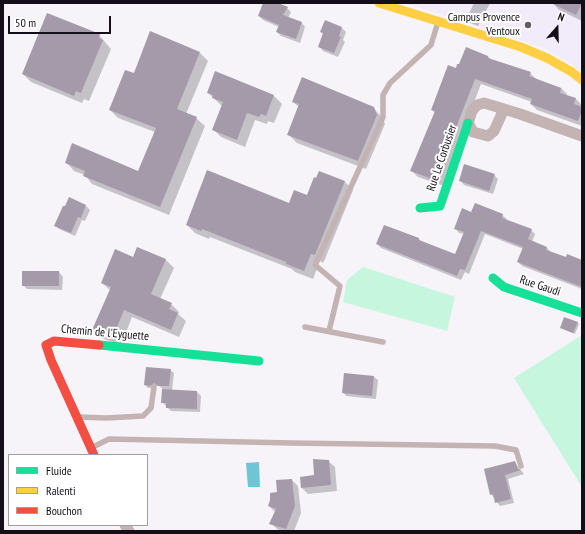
<!DOCTYPE html>
<html>
<head>
<meta charset="utf-8">
<style>
	body { margin:0 }
	#map { position:relative; width:585px; height:534px; overflow:hidden; background:#f6f3f9; font-family:"PT Sans Narrow",sans-serif }
	canvas { display:block }
	.frame { position:absolute; inset:0; border:4px solid #130e17; pointer-events:none }
	.legend { position:absolute; left:8px; top:454px; width:140px; height:72px; box-sizing:border-box; background:#fff; border:1px solid #a19fa2; margin:0; padding:5px 7px; list-style:none; font-size:12px; color:#130e17 }
	.legend li { display:flex; align-items:center; gap:8px; height:20px }
	.legend b { width:20px; border:1px solid #a19fa2 }
	.north { position:absolute; left:537px; top:8px; width:40px; height:40px; -webkit-text-stroke:3px #fff; paint-order:stroke; rotate:20deg; font-size:11px; font-weight:700; line-height:16px; text-align:center; color:#130e17 }
	.north::after { content:''; display:block; margin:auto; width:14px; height:18px; background:#130e17; clip-path:polygon(50% 0,100% 100%,50% 72%,0 100%) }
	.scale { position:absolute; left:8px; top:16px; width:103px; height:18px; box-sizing:border-box; border:2px solid #130e17; border-top:0; padding-left:5px; font-size:12px; line-height:14px; white-space:nowrap; color:#130e17; -webkit-text-stroke:3px #fff; paint-order:stroke }
</style>
</head>
<body>
<div id="map">
<canvas width="585" height="534"></canvas>
<div class="frame"></div>
<ul class="legend">
<li><b style="height:5px;background:#16e098"></b>Fluide</li>
<li><b style="height:5px;background:#ffcf43"></b>Ralenti</li>
<li><b style="height:5px;background:#f24e42"></b>Bouchon</li>
</ul>
<div class="north">N</div>
<div class="scale">50 m</div>
</div>
<script>
const c = document.querySelector('canvas').getContext('2d');
c.lineJoin = 'round';
function fill(path, color) { c.fillStyle = color; c.fill(path, 'evenodd'); }
const toPath = rows => new Path2D(rows.map(r => 'M' + r).join(''));
function strokePath(path, color, width, dash) { c.strokeStyle = color; c.lineWidth = width; c.lineCap = dash ? 'butt' : 'round'; c.setLineDash(dash || []); c.stroke(path); }
function label(font, color, halo, rows, align = 'center') {
  c.font = font + ' "PT Sans Narrow",sans-serif'; c.lineWidth = 4; c.setLineDash([]); c.textBaseline = 'middle'; c.strokeStyle = halo; c.fillStyle = color; for (const [text, x, y, turn = 0] of rows) {
    c.save(); c.translate(x, y); c.rotate((+turn || 0) * Math.PI / 180); c.textAlign = isNaN(turn) ? turn : align; if (halo) c.strokeText(text, 0, 0); c.fillText(text, 0, 0); c.restore();
  }
}
fill(toPath([
	[405,3,582,3,582,73,567,61,542,47]
]), '#f1ebfa');
fill(toPath([
	[363,267,455,297,447,331,343,302,347,280],
	[582,335,582,487,514,378]
]), '#c7f6df');
fill(toPath([
	[259,462,260,487,248,487,246,463]
]), '#6dc5d5');
fill(toPath([
	[264,3,275,3,287,8,291,12,288,18,301,22,305,27,300,43,281,36,277,32,279,27,263,20,259,16],
	[474,3,490,3,478,26,470,23,466,20],
	[553,3,582,3,582,21,559,10],
	[342,28,346,32,343,40,345,42,338,57,323,51,319,46,324,34,321,32],
	[99,35,111,49,89,101,84,99,82,103,31,82,23,74],
	[200,53,208,61,186,114,196,118,205,126,169,215,92,184,85,175,74,171,66,162,139,172,155,132,118,118,110,110,134,75],
	[488,56,491,60,530,73,537,80,561,88,567,94,566,96,576,99,582,105,580,108,582,108,582,126,537,110,531,104,532,102,481,84,465,126,444,186,418,177,412,171,435,113,432,110,457,69],
	[216,72,274,96,282,104,274,123,268,121,267,124,255,120,245,147,221,137,213,129,222,106,208,93],
	[293,102,373,108,382,117,385,124,366,169,297,143,288,134,299,107],
	[494,175,498,179,493,194,464,185,460,180],
	[344,181,353,190,325,259,323,263,320,261,313,279,295,272,292,269,210,237,209,239,195,233,187,225,290,204],
	[86,206,90,210,85,221,82,220,75,236,59,229,55,225],
	[472,213,502,215,507,219,506,221,531,230,535,234,532,242,547,248,551,252,567,258,581,261,582,257,582,289,522,266,518,262,523,249,485,234,469,274,465,272,461,280,381,248,377,244,419,239,422,242,455,256,464,234,459,233,455,228],
	[134,259,166,260,174,268,160,299,171,304,179,312,178,314,186,321,179,337,132,317,121,345,101,338,93,330,110,290,102,283],
	[59,272,63,277,62,290,27,289,23,285],
	[577,322,579,324,575,334,561,328],
	[170,370,174,373,172,391,197,392,201,396,200,412,171,411,162,402,163,389,158,385,153,388,148,388,145,385],
	[374,377,378,380,376,399,346,396,343,392],
	[328,461,335,467,337,491,308,494,302,488,315,476],
	[515,463,524,474,508,479,514,503,500,506,491,494,486,470],
	[292,480,298,486,301,513,294,531,281,531,277,529,271,523,275,512,269,506,278,493]
]), '#0003');
fill(toPath([
	[263,3,278,3,288,7,283,15,302,22,296,39,276,32,279,25,258,16],
	[551,3,582,3,576,15],
	[47,13,100,34,99,38,103,40,81,93,76,91,74,96,22,74],
	[325,20,342,27,339,36,341,37,334,53,318,47,323,33,320,32],
	[150,31,200,52,177,109,197,117,160,207,83,176,85,171,65,163,72,143,138,171,156,128,109,110,125,70,134,73],
	[466,47,488,56,488,58,531,72,529,76,561,88,560,93,576,98,574,104,582,107,582,111,578,121,530,104,532,99,475,79,459,120,438,181,410,171,435,111,431,110,448,65,456,68,457,64,459,64],
	[215,71,274,95,266,116,261,114,259,117,247,113,237,140,212,130,223,102,212,98,213,95,207,93],
	[302,77,374,107,377,115,358,161,287,135,299,104,292,102],
	[464,164,495,174,489,191,459,181],
	[207,170,289,203,294,190,307,195,314,177,316,178,319,171,345,181,317,250,315,255,311,254,304,271,286,264,286,262,202,229,201,231,186,225],
	[69,197,86,205,81,218,78,217,71,233,54,226,63,206,65,206],
	[475,203,503,214,502,218,532,229,528,239,547,247,546,250,566,257,567,254,582,260,582,287,517,262,523,247,481,231,465,270,460,269,457,276,376,244,384,225,419,238,419,240,455,254,464,232,454,229,462,208,471,212],
	[137,247,166,259,151,294,172,303,169,309,178,313,171,330,124,310,113,337,92,330,111,287,101,283,115,249,133,257],
	[22,271,59,271,59,286,22,286],
	[564,317,578,322,573,333,560,328],
	[146,367,171,369,169,386,158,386,154,383,150,386,144,385],
	[344,373,374,376,372,396,342,393],
	[162,389,197,391,197,409,166,408,166,403,161,403],
	[313,459,329,460,331,485,301,488,300,477,314,475],
	[515,461,518,469,521,470,505,475,511,499,495,503,493,494,490,495,484,469],
	[292,479,295,506,286,529,269,524,276,509,268,506,270,500,270,493,277,492,276,480]
]), '#a49aa9');
strokePath(toPath([
	[305,327,383,342],
	[329,331,340,286,315,265,383,117,383,95,390,83,431,45,438,22],
	[79,417,106,418,143,416,151,408,154,387],
	[91,448,109,439,291,443,495,446,516,450,521,466]
]), '#c3b3b2', 5.5);
strokePath(toPath([
	[504,109,494,131,488,136,473,132,468,123,472,111,477,105,484,103,504,109,520,114,582,136],
	[125,525,129,531]
]), '#c3b3b2', 11);
strokePath(toPath([
	[420,208,440,206,468,123],
	[493,278,504,287,582,313],
	[99,345,259,361]
]), '#16e098', 9);
strokePath(toPath([
	[379,3,521,47,547,58,572,72,582,80]
]), '#ffcf43', 9);
strokePath(toPath([
	[94,455,51,360,46,345,54,341,99,345]
]), '#f24e42', 9);
for (const [x, y, r, color] of [
	[528,25,4,"#625e66"]
]) { const dot = new Path2D(); dot.arc(x, y, r, 0, 2 * Math.PI); c.fillStyle = color; c.fill(dot); strokePath(dot, '#fff', 1.5); }
label('12px', '#130e17', '#fff', [
	["Campus Provence",520,18],
	["Ventoux",520,32]
], 'right');
label('12px', '#130e17', '#fff', [
	["Rue Le Corbusier",442,158,-71],
	["Rue Gaudi",540,286,18],
	["Chemin de l'Eyguette",105,333,5]
]);
</script>
</body>
</html>
